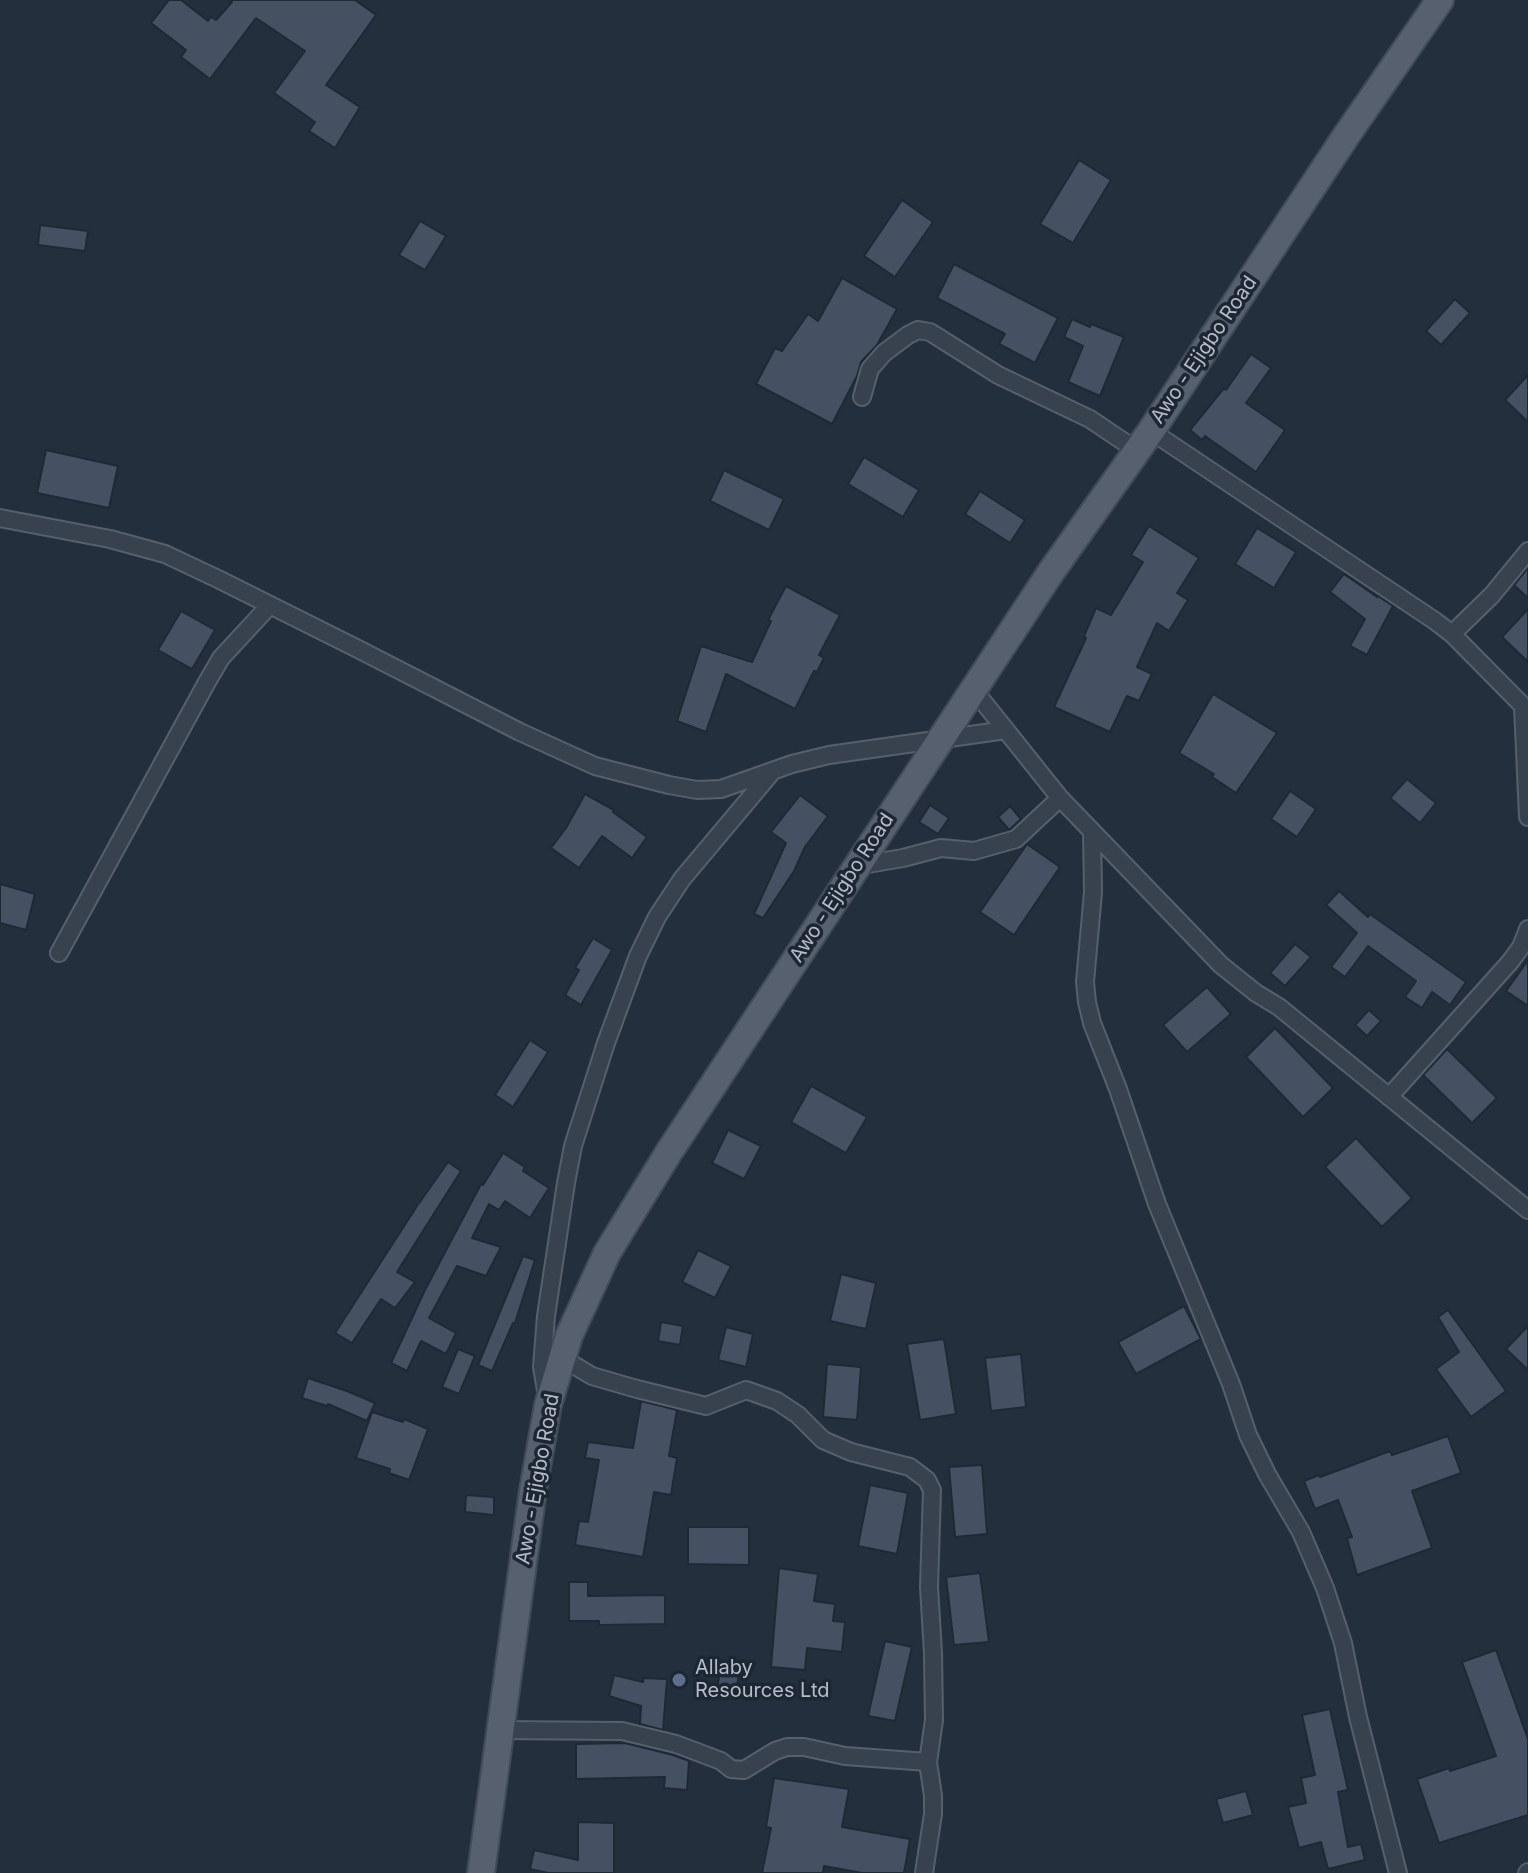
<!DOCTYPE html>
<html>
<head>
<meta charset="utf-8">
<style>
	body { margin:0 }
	canvas { display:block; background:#242f3e }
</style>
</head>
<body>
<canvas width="1528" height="1873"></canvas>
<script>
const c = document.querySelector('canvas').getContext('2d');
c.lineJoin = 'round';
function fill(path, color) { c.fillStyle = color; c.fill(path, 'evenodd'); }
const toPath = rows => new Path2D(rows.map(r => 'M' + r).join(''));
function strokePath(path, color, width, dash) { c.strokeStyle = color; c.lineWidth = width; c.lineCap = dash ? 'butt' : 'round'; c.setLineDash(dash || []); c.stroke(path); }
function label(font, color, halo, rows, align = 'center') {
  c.font = font + ' Inter,sans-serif'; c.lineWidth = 7; c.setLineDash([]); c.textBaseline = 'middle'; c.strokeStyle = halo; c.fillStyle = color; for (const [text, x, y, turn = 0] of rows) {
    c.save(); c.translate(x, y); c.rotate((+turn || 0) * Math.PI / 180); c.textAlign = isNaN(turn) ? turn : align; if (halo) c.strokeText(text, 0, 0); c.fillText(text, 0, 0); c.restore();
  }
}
const building = toPath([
	[169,0,181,0,208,21,211,17,216,20,232,2,229,0,355,0,376,15,326,85,360,107,335,148,309,131,315,122,274,93,305,51,256,18,210,79,181,57,186,50,151,23,169,0],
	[1079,160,1111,180,1073,243,1040,224,1079,160],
	[902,200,933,222,895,277,864,256,902,200],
	[420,221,446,236,425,270,399,255,420,221],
	[40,225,88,231,85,251,38,245,40,225],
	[954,264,1058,318,1035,363,999,344,1005,334,937,298,954,264],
	[842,278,897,309,877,345,861,362,857,376,832,424,756,384,775,348,782,351,808,314,818,321,842,278],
	[1455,299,1470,313,1441,345,1426,331,1455,299],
	[1072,319,1090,327,1091,324,1124,337,1100,396,1068,382,1083,346,1064,337,1072,319],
	[1251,354,1271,368,1246,403,1285,430,1256,472,1205,436,1202,440,1190,430,1224,388,1226,390,1251,354],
	[1528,375,1528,422,1505,400,1528,375],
	[46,450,118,466,109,508,37,493,46,450],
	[864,457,919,490,903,517,848,484,864,457],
	[724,470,784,499,769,530,710,501,724,470],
	[980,491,1025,520,1010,543,965,514,980,491],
	[1149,526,1199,558,1177,593,1188,600,1169,631,1157,623,1137,667,1152,674,1139,701,1127,696,1110,732,1054,707,1086,638,1084,636,1096,608,1111,615,1143,562,1131,555,1149,526],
	[1257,528,1296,552,1274,588,1235,564,1257,528],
	[1528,568,1528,598,1514,585,1528,568],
	[1344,574,1377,597,1378,596,1393,606,1367,655,1350,646,1365,619,1330,592,1344,574],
	[786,586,840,615,819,655,824,658,817,672,814,671,795,709,726,674,706,732,677,721,701,646,752,662,771,621,768,620,786,586],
	[1528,609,1528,662,1502,637,1528,609],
	[181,611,215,630,192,669,158,650,181,611],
	[1213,694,1277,733,1236,793,1212,777,1214,774,1179,753,1213,694],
	[1407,779,1436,803,1420,823,1390,798,1407,779],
	[1290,791,1316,809,1297,837,1271,819,1290,791],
	[585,794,614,810,613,812,647,837,632,858,602,836,579,868,551,848,566,828,585,794],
	[800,795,828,816,805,847,794,871,763,918,754,914,786,843,771,832,800,795],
	[930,805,949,818,938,834,919,822,930,805],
	[1010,806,1021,819,1009,830,998,817,1010,806],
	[1027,844,1060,867,1014,935,980,912,1027,844],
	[0,884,35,894,26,930,0,923,0,884],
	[1339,891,1368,917,1370,914,1466,982,1450,1005,1432,992,1422,1008,1405,997,1416,981,1368,946,1345,977,1331,967,1357,933,1326,905,1339,891],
	[593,938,612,950,581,1005,565,995,579,970,575,968,593,938],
	[1295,944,1311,957,1285,986,1270,973,1295,944],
	[1528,960,1528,1006,1506,991,1528,960],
	[1207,987,1231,1014,1187,1052,1163,1025,1207,987],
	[1369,1010,1381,1021,1367,1036,1355,1025,1369,1010],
	[1275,1028,1333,1088,1303,1117,1246,1057,1275,1028],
	[530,1040,548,1052,513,1107,495,1095,530,1040],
	[1447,1049,1497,1098,1472,1123,1423,1075,1447,1049],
	[811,1086,867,1117,846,1153,791,1122,811,1086],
	[728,1130,761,1146,744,1179,712,1163,728,1130],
	[1356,1138,1412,1198,1382,1227,1325,1167,1356,1138],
	[503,1153,525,1167,523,1171,549,1188,530,1218,505,1201,499,1210,489,1204,472,1238,501,1247,486,1276,457,1266,429,1318,456,1333,446,1354,421,1341,407,1371,391,1363,425,1290,481,1184,483,1185,503,1153],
	[448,1162,461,1171,397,1272,415,1282,395,1308,381,1299,352,1343,335,1333,417,1206,448,1162],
	[698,1250,731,1266,715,1298,682,1282,698,1250],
	[523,1256,535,1260,515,1323,513,1323,492,1371,478,1365,523,1256],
	[841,1274,876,1283,866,1329,830,1321,841,1274],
	[1184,1306,1201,1339,1136,1374,1118,1342,1184,1306],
	[1448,1310,1506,1391,1471,1417,1436,1369,1459,1352,1438,1317,1448,1310],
	[661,1322,683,1326,680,1345,658,1341,661,1322],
	[1528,1326,1528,1370,1506,1349,1528,1326],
	[726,1327,753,1334,746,1367,718,1360,726,1327],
	[944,1339,956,1414,920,1420,907,1344,944,1339],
	[458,1349,475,1356,459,1394,442,1387,458,1349],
	[1021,1354,1026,1407,991,1411,985,1358,1021,1354],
	[827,1364,861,1367,857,1420,823,1417,827,1364],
	[308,1378,347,1391,375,1403,367,1421,328,1404,327,1406,302,1398,308,1378],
	[641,1401,677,1410,669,1456,677,1458,671,1495,654,1492,643,1557,575,1545,579,1521,588,1522,599,1460,585,1458,588,1442,633,1448,641,1401],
	[372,1412,403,1422,404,1419,428,1429,409,1480,389,1473,390,1469,356,1458,372,1412],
	[1448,1436,1461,1473,1412,1491,1432,1548,1357,1575,1347,1538,1352,1537,1338,1500,1315,1509,1304,1481,1319,1475,1320,1477,1390,1451,1392,1455,1448,1436],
	[982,1465,987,1534,955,1537,949,1467,982,1465],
	[870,1485,908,1493,897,1554,858,1546,870,1485],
	[466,1495,494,1497,494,1515,465,1512,466,1495],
	[688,1527,749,1527,749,1565,688,1564,688,1527],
	[779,1568,818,1574,814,1601,835,1604,833,1621,845,1622,842,1652,807,1648,805,1670,771,1667,779,1568],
	[980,1573,989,1642,954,1645,946,1577,980,1573],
	[569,1582,588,1582,588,1596,665,1595,665,1624,599,1625,599,1621,569,1621,569,1582],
	[885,1641,912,1647,895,1721,868,1716,885,1641],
	[1496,1650,1528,1739,1528,1815,1439,1843,1417,1779,1449,1768,1450,1771,1496,1756,1462,1662,1496,1650],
	[720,1670,739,1673,735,1699,716,1696,720,1670],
	[614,1675,643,1682,643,1678,667,1679,663,1730,640,1724,641,1706,609,1696,614,1675],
	[1330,1709,1348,1790,1338,1792,1348,1847,1361,1844,1365,1860,1328,1869,1321,1842,1299,1848,1288,1807,1306,1803,1301,1778,1315,1775,1302,1715,1330,1709],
	[625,1743,673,1755,689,1761,687,1790,664,1788,665,1777,576,1779,576,1744,625,1743],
	[774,1778,849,1789,842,1827,910,1839,904,1873,862,1873,824,1866,823,1873,762,1873,771,1828,766,1827,774,1778],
	[1246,1791,1253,1815,1223,1823,1216,1799,1246,1791],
	[578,1822,614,1823,614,1873,548,1873,530,1869,534,1850,578,1860,578,1822]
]);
fill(building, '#455162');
strokePath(building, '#1f2835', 2);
const street = toPath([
	[862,397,870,369,884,353,908,335,918,330,930,332,998,375,1090,419,1136,450],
	[1151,431,1435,621,1452,634,1528,711],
	[0,518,110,539,165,554,218,579,360,650,520,732,595,766,669,785,697,790,721,789,792,764,829,755,1006,730],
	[1452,634,1492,595,1528,551],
	[973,689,1060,798,1221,965,1256,993,1279,1007,1528,1210],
	[1523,706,1528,817],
	[1092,831,1093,892,1085,982,1087,1002,1092,1023,1118,1089,1157,1204,1231,1384,1248,1435,1267,1474,1301,1532,1325,1588,1343,1643,1358,1717,1398,1873],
	[856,866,903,858,941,848,974,851,1016,839,1060,798],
	[59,953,207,682,221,658,270,605],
	[1389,1097,1510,962,1521,947,1528,929],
	[562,1358,592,1376,637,1389,706,1406,746,1390,777,1401,798,1415,823,1440,851,1452,910,1467,927,1480,932,1490,929,1587,933,1653,934,1720,928,1762,933,1796,933,1814,924,1873],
	[547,1396,542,1367,546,1316,566,1183,573,1146,606,1043,638,956,657,917,682,879,771,773],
	[499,1730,622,1731,676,1744,721,1761,731,1769,744,1770,775,1751,787,1747,804,1747,845,1756,928,1762],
	[1527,1873,1528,1872]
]);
const primary = toPath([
	[481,1873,533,1490,548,1405,569,1336,607,1253,669,1152,1051,572,1151,431,1346,136,1440,0]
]);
strokePath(street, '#565f6c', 20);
strokePath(primary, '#414a57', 30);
strokePath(street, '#38414e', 16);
strokePath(primary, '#56606e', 26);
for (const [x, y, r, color] of [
	[679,1680,8,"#5c6f8a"]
]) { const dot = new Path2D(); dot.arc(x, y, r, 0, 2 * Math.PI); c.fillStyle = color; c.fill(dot); strokePath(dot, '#1d2633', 3); }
label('20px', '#b4bcc9', '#1d2633', [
	["Awo - Ejigbo Road",1204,350,-56],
	["Awo - Ejigbo Road",842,888,-57],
	["Awo - Ejigbo Road",538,1479,-80]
]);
label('20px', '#b4bcc9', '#1d2633', [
	["Allaby",695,1668],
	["Resources Ltd",695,1691]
], 'left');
</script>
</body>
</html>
